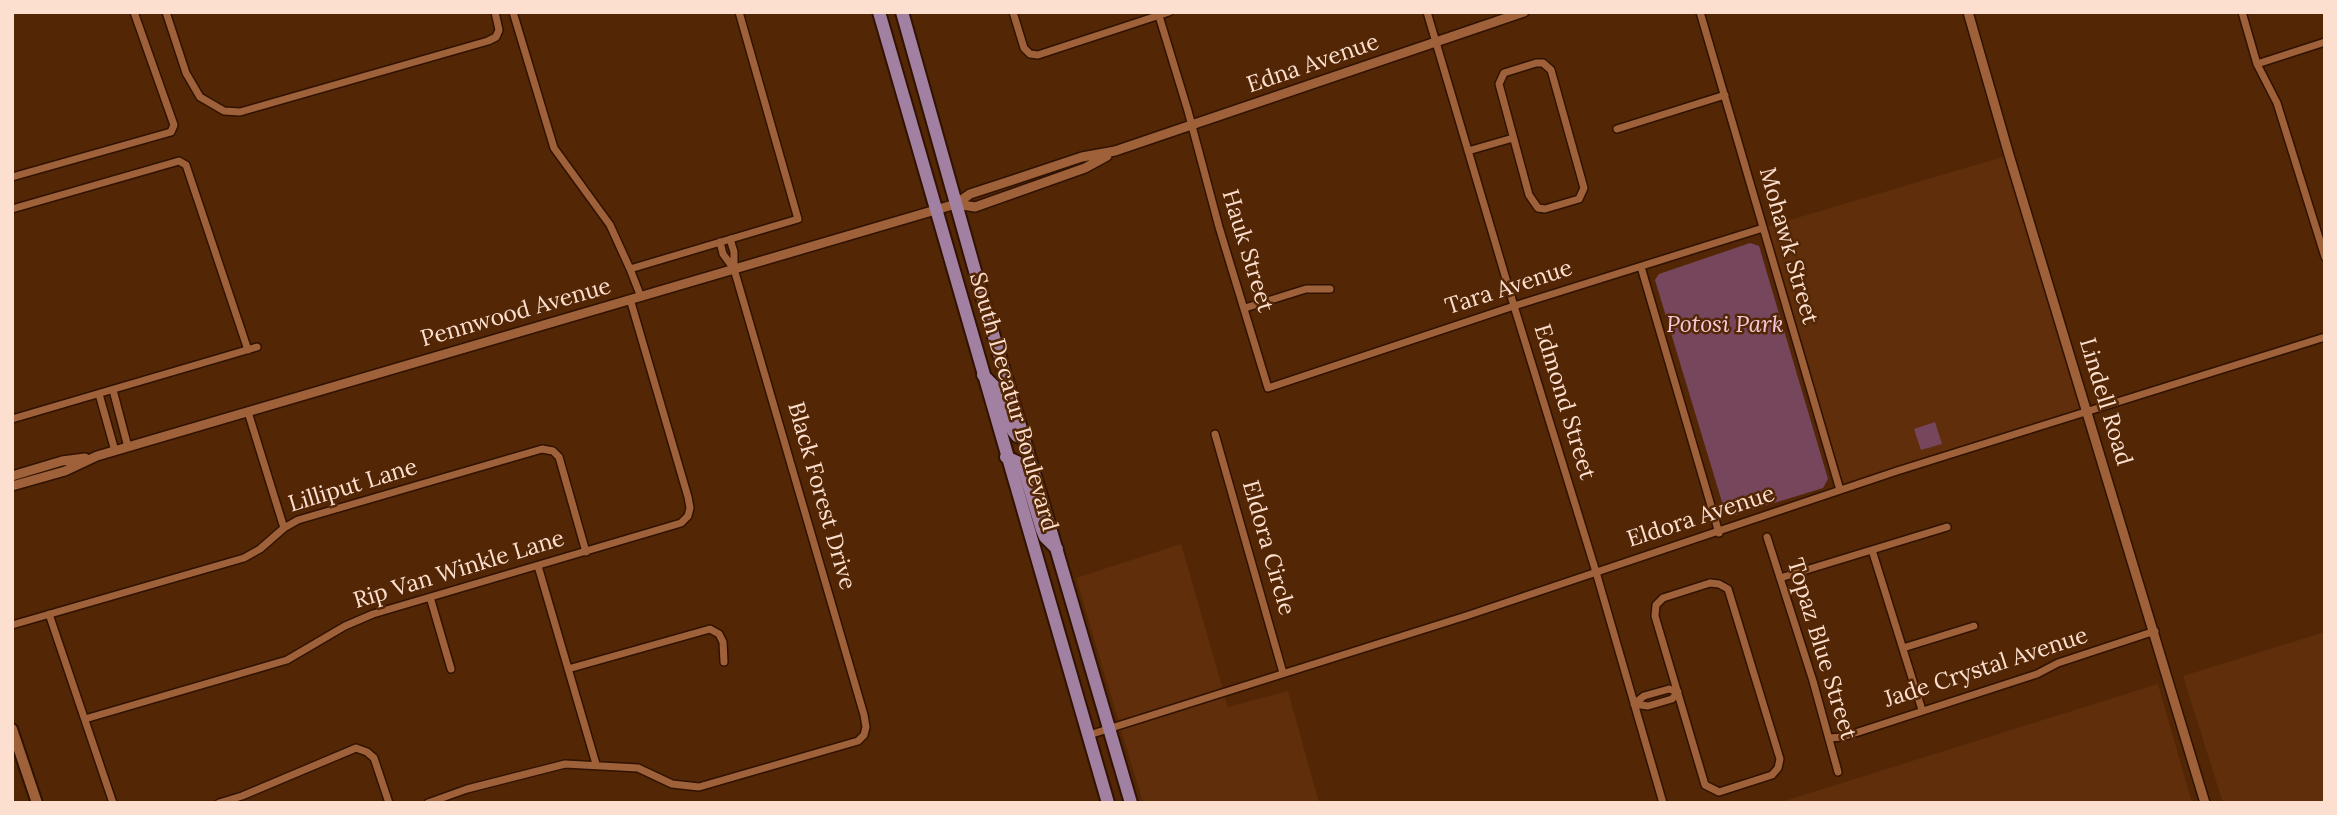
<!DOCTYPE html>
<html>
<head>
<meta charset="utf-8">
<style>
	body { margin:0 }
	#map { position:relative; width:2337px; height:815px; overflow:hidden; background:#532706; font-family:Lora,serif }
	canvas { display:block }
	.frame { position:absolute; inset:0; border:14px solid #fcdfcf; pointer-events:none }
</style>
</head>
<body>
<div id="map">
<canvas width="2337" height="815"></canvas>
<div class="frame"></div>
</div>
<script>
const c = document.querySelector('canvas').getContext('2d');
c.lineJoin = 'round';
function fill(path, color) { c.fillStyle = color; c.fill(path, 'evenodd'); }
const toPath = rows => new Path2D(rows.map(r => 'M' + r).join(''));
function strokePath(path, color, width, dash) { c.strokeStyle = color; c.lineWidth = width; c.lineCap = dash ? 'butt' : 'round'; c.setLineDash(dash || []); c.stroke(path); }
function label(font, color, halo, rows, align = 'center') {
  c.font = font + ' Lora,serif'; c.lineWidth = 5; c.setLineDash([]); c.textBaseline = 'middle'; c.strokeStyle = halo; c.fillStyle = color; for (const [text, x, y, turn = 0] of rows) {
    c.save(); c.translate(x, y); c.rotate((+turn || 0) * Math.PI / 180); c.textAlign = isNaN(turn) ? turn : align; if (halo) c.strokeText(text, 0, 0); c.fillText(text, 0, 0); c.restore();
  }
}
fill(toPath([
	[2009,155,2087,411,1840,490,1763,228],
	[1181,544,1228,707,1288,691,1319,803,1143,803,1076,578],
	[2325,632,2325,803,2223,803,2183,676],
	[2158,684,2192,803,1778,803]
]), '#602e0a');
fill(toPath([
	[1750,243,1759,246,1828,479,1823,488,1732,516,1725,512,1655,280,1659,274],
	[1935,422,1942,444,1921,450,1914,429]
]), '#76465c');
const minor = toPath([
	[166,12,186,73,200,97,224,111,240,112,488,41,496,37,499,30,495,12],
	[513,12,554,148,610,225,630,269],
	[1013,12,1024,48,1030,54,1038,55,1169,12],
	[1427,12,1514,306,1596,572,1663,803],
	[1700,12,1840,490],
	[2242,12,2257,64,2277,103,2325,257],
	[1159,16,1188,111,1219,227,1268,388,1514,306,1763,228],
	[1536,63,1543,63,1551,70,1584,188,1579,199,1545,209,1538,208,1529,195,1499,84,1504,73,1536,63],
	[2257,64,2325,42],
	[1617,129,1725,95],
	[1468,151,1513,138],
	[12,177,171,132,174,125,134,12],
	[12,209,179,161,186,165,248,350],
	[720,242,723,254,734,269],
	[1641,267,1719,533],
	[641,297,630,269,798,219,739,12],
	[1245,308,1306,289,1330,289],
	[113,390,128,447],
	[99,394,115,451],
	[248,412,284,528],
	[12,419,257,347],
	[1215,434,1283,673],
	[1767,537,1813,681,1838,772],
	[1872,550,1922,710],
	[538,566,596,764],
	[1780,578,1947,527],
	[1710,583,1719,584,1728,589,1780,759,1778,768,1772,775,1719,792,1705,785,1655,616,1656,605,1663,598,1710,583],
	[430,597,451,669],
	[49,614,113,803],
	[12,625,244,558,260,549,284,528,298,520,542,449,553,451,559,457,586,552],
	[1903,648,1974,626],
	[568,669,710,629,719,634,723,642,724,662],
	[1669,689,1678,692,1672,699,1648,706,1634,704,1644,696,1669,689],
	[85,719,287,660,345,626,373,614,681,523,688,516,690,508,688,497,630,299],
	[1089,735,1466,616,1897,471,2325,337],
	[1829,738,1843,737,2037,674,2058,663,2155,631],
	[219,803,242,796,356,748,367,752,374,758,389,803],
	[428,803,467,789,565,764,638,768,672,784,699,787,858,741,864,735,866,727,864,715,734,269,734,252,730,239]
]);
const tertiary = toPath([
	[1968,12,2009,155,2205,803],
	[956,204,975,207,1085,168,1107,156],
	[12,476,62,461,85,458],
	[12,486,65,471,97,456,956,204,970,194,1010,181,1082,157,1115,151,1524,12]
]);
const secondary = toPath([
	[12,729,37,803]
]);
const primary = toPath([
	[879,12,1108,803],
	[902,12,984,303,1131,803],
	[983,375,996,388,1013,431,1017,436,1025,436],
	[1006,457,1017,462,1025,473,1042,530,1045,537,1057,549]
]);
strokePath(minor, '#301200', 10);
strokePath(tertiary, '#301200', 12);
strokePath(secondary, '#301200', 14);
strokePath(primary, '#301200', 16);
strokePath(minor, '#9f613a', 7);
strokePath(tertiary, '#9f613a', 9);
strokePath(secondary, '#9f613a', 10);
strokePath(primary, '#a280a2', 12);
label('23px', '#fcdfcf', '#532706', [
	["Edna Avenue",1313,64,-19],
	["Mohawk Street",1788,246,74],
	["Hauk Street",1247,251,73],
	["Tara Avenue",1509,288,-18],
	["Pennwood Avenue",516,313,-16],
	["South Decatur Boulevard",1013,402,74],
	["Edmond Street",1564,402,73],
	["Lindell Road",2105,402,73],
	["Lilliput Lane",353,486,-17],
	["Black Forest Drive",821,496,74],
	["Eldora Avenue",1701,517,-18],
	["Eldora Circle",1268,548,74],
	["Rip Van Winkle Lane",459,570,-17],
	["Topaz Blue Street",1821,649,73],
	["Jade Crystal Avenue",1986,668,-18]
]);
label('italic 23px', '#f3c8da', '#532706', [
	["Potosi Park",1725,325]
]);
</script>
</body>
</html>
